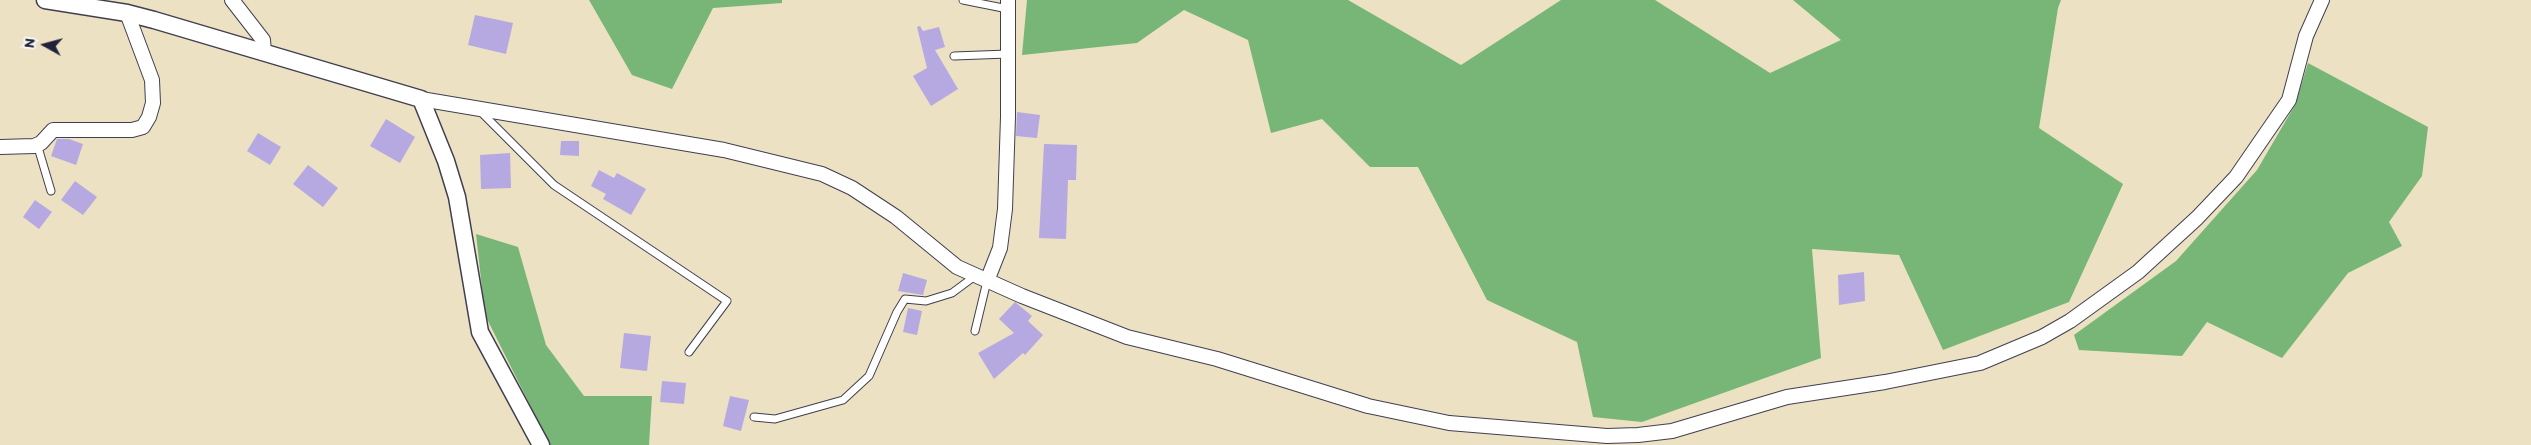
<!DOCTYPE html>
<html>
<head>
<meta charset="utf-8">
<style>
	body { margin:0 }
	#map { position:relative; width:2531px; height:445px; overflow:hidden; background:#ece1c2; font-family:Itim,sans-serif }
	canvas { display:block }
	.north { position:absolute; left:20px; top:20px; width:50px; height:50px; -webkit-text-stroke:4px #f6f6f2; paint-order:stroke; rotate:277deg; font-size:14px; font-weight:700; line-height:20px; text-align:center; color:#22223b }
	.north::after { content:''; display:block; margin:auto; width:18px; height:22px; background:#22223b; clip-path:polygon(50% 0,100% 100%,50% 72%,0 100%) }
</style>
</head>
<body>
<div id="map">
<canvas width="2531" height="445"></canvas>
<div class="north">N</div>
</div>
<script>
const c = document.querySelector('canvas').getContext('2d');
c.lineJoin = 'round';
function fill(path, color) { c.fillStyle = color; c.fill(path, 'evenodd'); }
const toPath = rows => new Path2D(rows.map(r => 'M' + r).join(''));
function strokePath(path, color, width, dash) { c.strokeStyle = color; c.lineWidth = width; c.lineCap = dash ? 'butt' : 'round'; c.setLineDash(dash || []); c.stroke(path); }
fill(toPath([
	[589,0,782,0,782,3,713,8,672,89,632,75],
	[1027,0,1348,0,1461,65,1561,0,1655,0,1770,73,1841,40,1793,0,2061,0,2058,8,2039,128,2123,184,2069,302,1943,350,1899,255,1812,249,1821,358,1642,422,1593,417,1577,342,1487,300,1418,167,1370,167,1322,119,1271,133,1248,40,1184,10,1137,43,1022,55],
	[2308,63,2428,127,2422,176,2389,222,2402,246,2348,273,2282,358,2207,322,2182,356,2079,350,2074,335,2176,261,2257,170,2295,105],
	[476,234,518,247,546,345,584,396,652,396,649,445,550,445,485,315]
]), '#77b676');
fill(toPath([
	[475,15,513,23,506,54,468,45],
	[920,26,923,31,939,27,945,47,935,50,958,89,931,106,913,76,927,68,917,27],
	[1017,112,1040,115,1037,138,1016,136],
	[386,119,415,137,400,163,370,146],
	[258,133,281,147,270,165,247,151],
	[57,139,69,139,83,144,76,165,51,156],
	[561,141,579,141,579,156,560,155],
	[1044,144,1077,145,1076,180,1068,180,1066,239,1039,238],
	[510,153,511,188,481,189,480,155],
	[308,165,338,188,323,207,293,184],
	[599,170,614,178,617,173,646,189,631,215,603,199,606,194,591,186],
	[75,181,97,197,83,215,61,200],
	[35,200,52,212,39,229,23,217],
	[1864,272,1865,301,1839,305,1838,275],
	[903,273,927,280,923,295,898,291],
	[1015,302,1032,316,1028,321,1043,335,1025,355,1023,353,994,379,978,353,1014,333,999,319],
	[908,308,922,311,917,335,903,332],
	[624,333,651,336,647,371,620,368],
	[662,381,686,383,684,404,660,402],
	[730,396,749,400,741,431,723,426]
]), '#b6a9e1');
const service = toPath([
	[963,0,1008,9],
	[954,56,1008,54],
	[481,112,554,185,727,301,689,352],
	[37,144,51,191],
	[975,331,987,281],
	[754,417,775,419,843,400,869,376,897,312,905,299,926,301,952,293,975,276]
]);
const minor = toPath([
	[232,0,263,40,264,52],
	[421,99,724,150,822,174,852,188,896,217,957,267,1022,296,1127,337,1217,359,1368,406,1449,423,1607,436,1638,435,1672,431,1787,397,1885,382,1980,363,2042,337,2070,321,2138,272,2197,218,2236,177,2289,100,2306,36,2322,0],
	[0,147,34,146,41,143,53,130,132,130,143,127,149,117,153,103,152,80,127,13],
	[987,281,1000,248,1005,209,1008,117,1008,0]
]);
const tertiary = toPath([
	[45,0,127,13,154,20,421,99,446,161,457,197,480,332,541,445]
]);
strokePath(service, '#403f4f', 9);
strokePath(minor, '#403f4f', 16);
strokePath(tertiary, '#403f4f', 19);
strokePath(service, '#fff', 7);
strokePath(minor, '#fff', 14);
strokePath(tertiary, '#fff', 16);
</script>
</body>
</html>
